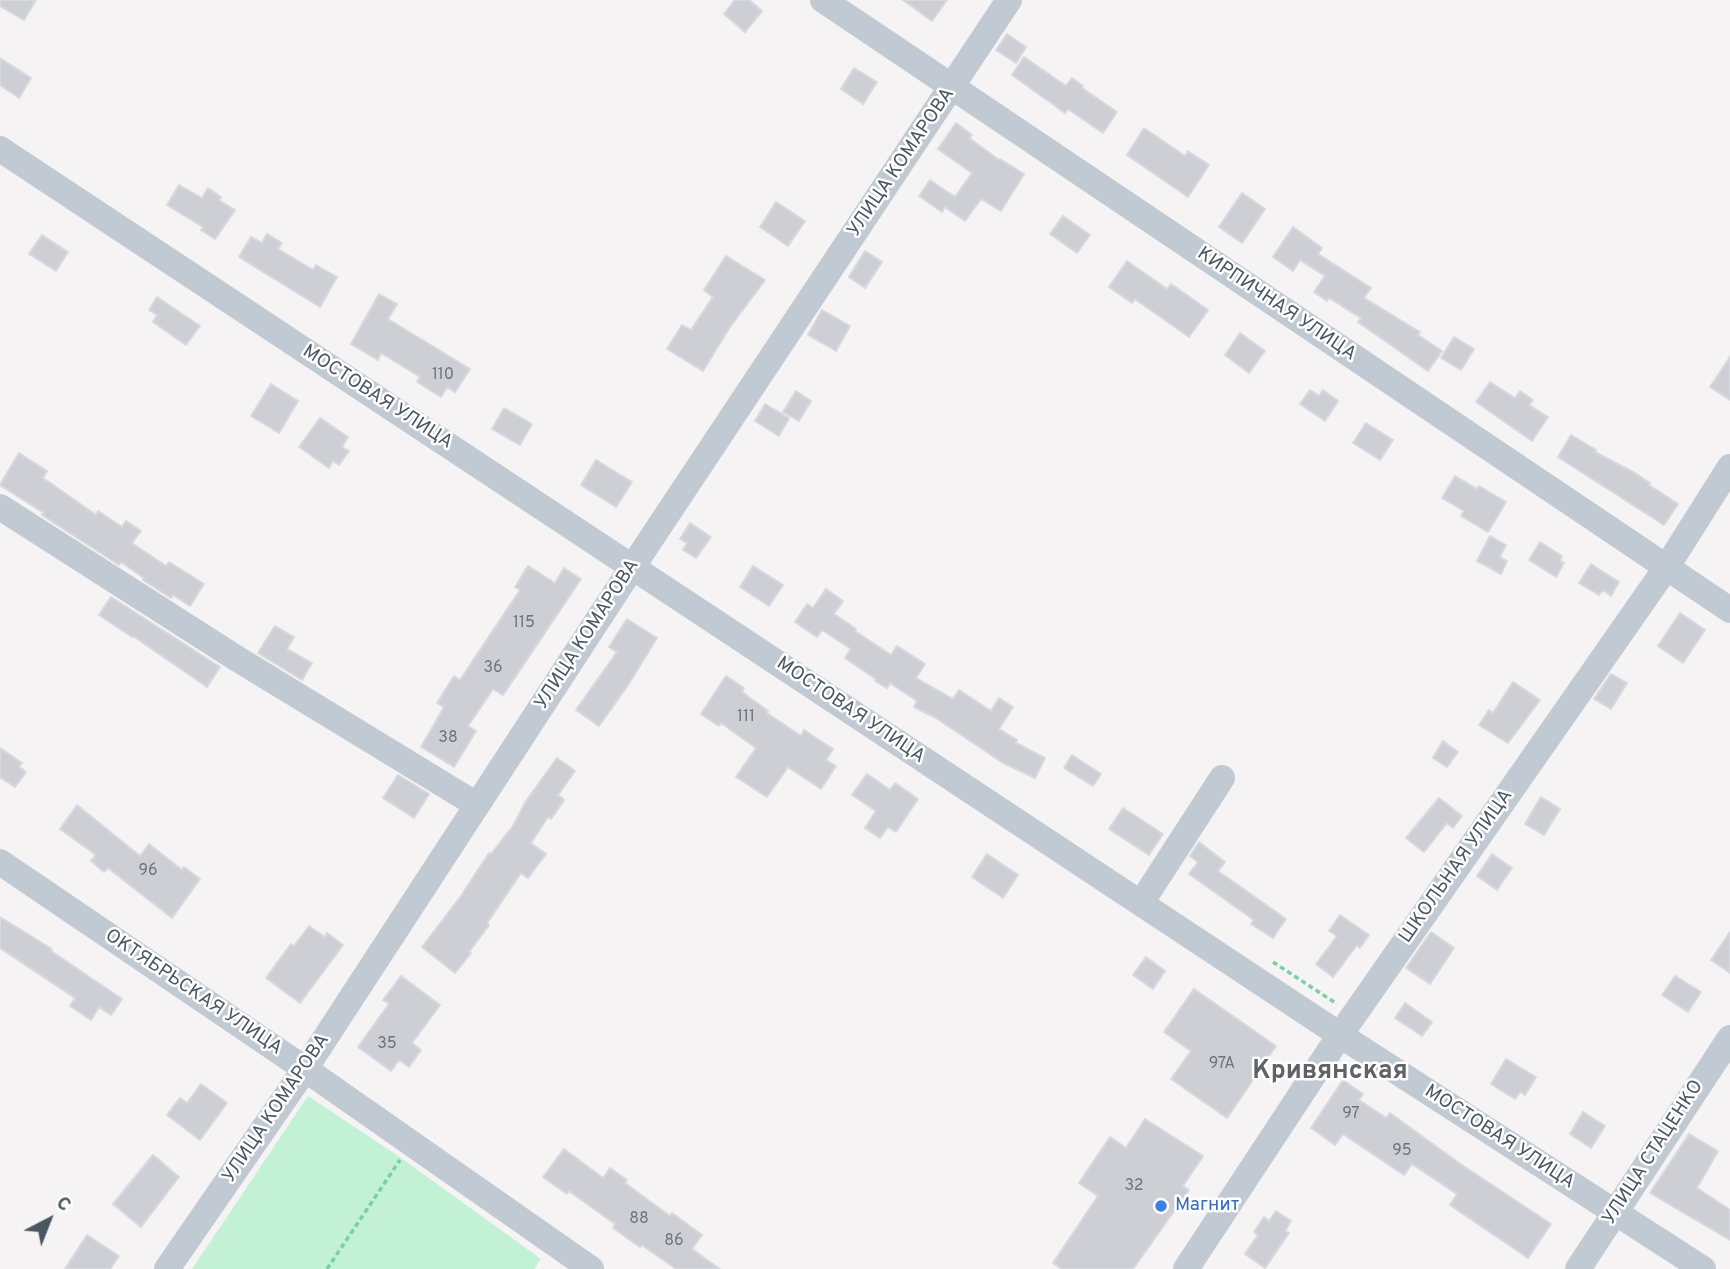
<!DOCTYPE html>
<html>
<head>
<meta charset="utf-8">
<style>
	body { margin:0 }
	#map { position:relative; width:1730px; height:1269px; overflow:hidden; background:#f5f3f3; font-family:Overpass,sans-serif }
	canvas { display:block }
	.north { position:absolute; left:14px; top:1185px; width:70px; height:70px; -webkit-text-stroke:5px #fff; paint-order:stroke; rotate:42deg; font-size:19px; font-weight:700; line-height:28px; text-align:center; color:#4a5661 }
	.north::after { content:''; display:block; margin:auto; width:24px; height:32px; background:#4a5661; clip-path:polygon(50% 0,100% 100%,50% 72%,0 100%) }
</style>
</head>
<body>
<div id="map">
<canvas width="1730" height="1269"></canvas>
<div class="north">С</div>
</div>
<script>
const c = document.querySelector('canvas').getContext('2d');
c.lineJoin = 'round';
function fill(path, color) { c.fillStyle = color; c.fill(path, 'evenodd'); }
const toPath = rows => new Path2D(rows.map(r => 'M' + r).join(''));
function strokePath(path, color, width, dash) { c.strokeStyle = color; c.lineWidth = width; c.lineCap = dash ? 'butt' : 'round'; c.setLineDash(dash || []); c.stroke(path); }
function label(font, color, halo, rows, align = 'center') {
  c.font = font + ' Overpass,sans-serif'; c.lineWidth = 5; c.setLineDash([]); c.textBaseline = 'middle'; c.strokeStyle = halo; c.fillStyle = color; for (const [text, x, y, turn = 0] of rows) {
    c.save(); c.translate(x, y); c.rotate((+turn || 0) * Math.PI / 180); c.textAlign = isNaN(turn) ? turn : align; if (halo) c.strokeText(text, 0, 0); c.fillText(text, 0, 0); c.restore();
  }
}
fill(toPath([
	[308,1096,401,1158,541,1259,534,1269,192,1269]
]), '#c3f1d5');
const building = toPath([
	[0,0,36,0,24,20,0,6,0,0],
	[735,0,749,0,762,11,745,32,724,14,735,0],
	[903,0,947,0,932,21,903,0],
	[1007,34,1026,47,1016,63,996,50,1007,34],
	[1024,57,1066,86,1072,78,1083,86,1082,88,1117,112,1103,133,1068,109,1065,113,1012,75,1024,57],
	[0,58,31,78,19,98,0,85,0,58],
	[854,68,877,82,863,104,841,89,854,68],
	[956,123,972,135,969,138,999,160,1000,159,1024,174,1001,211,981,199,965,221,945,207,942,212,919,196,930,180,955,197,972,173,938,149,956,123],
	[1144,128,1185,156,1188,151,1209,165,1188,197,1127,155,1144,128],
	[179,185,202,198,208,188,221,197,219,200,235,210,215,239,201,230,203,227,167,205,179,185],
	[1242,193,1265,209,1242,243,1219,227,1242,193],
	[776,202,805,221,788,246,760,227,776,202],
	[1063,216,1090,235,1077,253,1050,234,1063,216],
	[1293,227,1322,248,1318,254,1371,288,1364,298,1420,332,1418,335,1442,351,1428,371,1358,322,1361,318,1329,298,1327,301,1314,292,1325,276,1300,260,1293,271,1273,257,1293,227],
	[267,234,282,243,278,249,313,270,316,265,337,277,320,307,239,257,251,237,262,243,267,234],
	[42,235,68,252,56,271,29,254,42,235],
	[865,251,882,262,865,288,849,277,865,251],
	[726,256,765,280,730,327,703,371,667,349,682,325,691,330,713,297,704,290,726,256],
	[1127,261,1167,289,1171,284,1208,310,1189,337,1135,299,1132,303,1109,287,1127,261],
	[379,294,397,304,388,319,470,369,455,392,447,387,441,397,417,382,420,377,381,353,378,360,351,344,379,294],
	[157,297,200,326,186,345,153,322,157,315,149,310,157,297],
	[822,310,850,326,836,351,808,335,822,310],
	[1240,333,1265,351,1249,373,1225,355,1240,333],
	[1454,337,1474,349,1461,370,1441,358,1454,337],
	[1730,357,1730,400,1710,387,1730,357],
	[1490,382,1515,398,1520,391,1533,400,1529,405,1548,417,1532,441,1476,402,1490,382],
	[271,384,298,401,279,433,251,416,271,384],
	[1310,390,1319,396,1323,390,1338,401,1325,421,1300,404,1310,390],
	[796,391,811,401,799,421,783,412,796,391],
	[765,404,789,418,779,436,755,421,765,404],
	[504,408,532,424,520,445,492,429,504,408],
	[320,418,348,437,342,447,349,451,339,465,333,461,329,468,299,447,320,418],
	[1366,423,1393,440,1380,460,1353,443,1366,423],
	[1571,435,1596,450,1595,452,1635,473,1650,483,1649,485,1678,504,1664,525,1558,457,1571,435],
	[19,453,47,471,43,478,96,515,98,511,122,527,126,521,141,531,132,543,166,566,169,562,204,584,190,606,173,595,171,598,143,580,144,578,121,562,119,565,42,515,44,513,0,485,19,453],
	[596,460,632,482,616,507,581,485,596,460],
	[1455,476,1477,489,1479,486,1506,502,1488,532,1461,516,1464,511,1442,498,1455,476],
	[690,523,711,537,696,558,683,550,687,543,680,539,690,523],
	[1490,536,1506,545,1500,557,1507,561,1501,574,1477,561,1490,536],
	[1540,542,1562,556,1560,561,1564,563,1556,577,1529,560,1540,542],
	[1591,564,1619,582,1611,596,1603,590,1599,595,1579,583,1591,564],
	[528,566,555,583,564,568,581,579,503,695,493,689,468,726,476,731,454,767,421,747,444,707,437,703,454,676,460,680,520,590,515,587,528,566],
	[753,566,783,585,769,606,740,587,753,566],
	[826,589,843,601,834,614,856,629,855,631,891,655,897,646,925,664,916,678,953,699,959,690,991,711,999,698,1013,707,999,729,1017,740,1016,743,1045,758,1035,778,1003,763,936,718,914,707,917,701,890,683,887,688,875,681,876,679,845,658,851,649,822,630,817,637,795,622,807,604,813,608,826,589],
	[111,597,220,667,207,687,133,636,132,637,99,615,111,597],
	[1680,613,1705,630,1683,663,1658,646,1680,613],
	[627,619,657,638,628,685,599,726,576,710,617,652,609,647,627,619],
	[275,626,294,637,287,649,312,663,302,680,258,653,275,626],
	[1611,674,1627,683,1611,709,1594,699,1611,674],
	[726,676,744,688,742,692,768,711,767,713,801,736,804,730,833,749,826,760,836,766,821,789,788,767,767,797,736,777,756,748,721,723,719,726,701,714,726,676],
	[1513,682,1540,700,1508,743,1479,725,1489,710,1493,713,1513,682],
	[1443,741,1458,752,1447,767,1433,758,1443,741],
	[0,748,22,763,19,767,26,772,15,787,0,777,0,748],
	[1072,755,1101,774,1093,786,1064,768,1072,755],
	[557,758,575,771,558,795,564,800,551,819,548,817,531,843,546,854,528,878,521,873,487,923,489,925,469,952,471,953,455,973,422,947,461,896,489,853,491,854,513,826,526,801,557,758],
	[867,774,890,790,895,783,918,799,896,832,888,827,880,838,865,828,876,811,852,795,867,774],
	[398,775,429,794,414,818,383,798,398,775],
	[1541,797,1560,809,1544,835,1525,824,1541,797],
	[1439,798,1462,816,1453,828,1447,823,1424,852,1406,838,1439,798],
	[77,805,140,856,149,844,182,870,184,867,200,879,172,918,108,868,104,872,91,861,96,855,60,829,77,805],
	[1123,808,1163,834,1149,855,1109,829,1123,808],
	[1199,842,1225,862,1218,871,1286,919,1273,938,1251,924,1254,920,1189,874,1198,862,1190,856,1199,842],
	[987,854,1018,875,1003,898,972,877,987,854],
	[1492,854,1512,868,1497,890,1477,876,1492,854],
	[1340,915,1369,935,1360,948,1357,945,1333,977,1316,964,1337,936,1329,931,1340,915],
	[0,917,52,949,51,951,122,999,111,1015,99,1007,91,1020,70,1006,75,998,0,948,0,917],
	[309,926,325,937,327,933,343,945,300,1003,266,978,291,944,294,946,309,926],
	[1431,932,1454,948,1430,984,1406,968,1431,932],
	[1730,932,1730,973,1711,960,1730,932],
	[1146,957,1165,971,1153,989,1133,975,1146,957],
	[401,976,440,1005,412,1043,421,1050,409,1067,399,1060,391,1071,358,1047,389,1004,383,1000,401,976],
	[1675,976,1701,992,1688,1012,1662,995,1675,976],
	[1194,989,1276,1046,1227,1118,1171,1079,1191,1051,1164,1032,1194,989],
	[1405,1003,1432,1022,1422,1036,1395,1018,1405,1003],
	[1506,1059,1536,1077,1525,1095,1520,1092,1515,1099,1491,1084,1506,1059],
	[1343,1080,1363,1094,1359,1100,1386,1118,1390,1113,1459,1163,1551,1224,1528,1258,1450,1205,1457,1194,1412,1164,1404,1175,1343,1134,1335,1145,1311,1128,1343,1080],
	[201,1084,227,1103,200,1140,167,1115,180,1098,187,1103,201,1084],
	[1583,1112,1605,1126,1591,1148,1570,1134,1583,1112],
	[1145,1119,1203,1156,1183,1186,1189,1190,1133,1269,1062,1269,1053,1263,1098,1196,1079,1183,1110,1137,1126,1148,1145,1119],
	[1689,1134,1718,1151,1697,1188,1730,1210,1730,1240,1650,1193,1689,1134],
	[564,1149,603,1178,610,1168,627,1180,625,1183,670,1216,672,1213,702,1235,692,1249,720,1269,676,1269,642,1245,640,1247,613,1228,615,1224,569,1191,567,1194,543,1177,564,1149],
	[153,1155,179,1177,141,1227,113,1204,153,1155],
	[1276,1211,1291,1221,1285,1231,1289,1233,1265,1268,1245,1254,1258,1235,1254,1232,1264,1217,1269,1221,1276,1211],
	[87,1235,119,1256,110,1269,65,1269,87,1235]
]);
fill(building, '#cdcfd5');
strokePath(building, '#d7d9de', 2);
strokePath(toPath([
	[1273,962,1337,1004],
	[327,1269,400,1160]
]), '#7ad0a6', 3.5, [5, 3.5]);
strokePath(toPath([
	[823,0,1730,610],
	[0,149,1340,1035,1703,1269],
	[0,507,236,658,477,805],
	[0,862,305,1069,591,1269],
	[1141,903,1222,778],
	[167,1269,305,1069,633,566,1009,0],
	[1186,1269,1340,1035,1666,568,1730,467],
	[1578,1269,1730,1038]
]), '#c1cad2', 26);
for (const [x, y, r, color] of [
	[1161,1206,7,"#3f7fe0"]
]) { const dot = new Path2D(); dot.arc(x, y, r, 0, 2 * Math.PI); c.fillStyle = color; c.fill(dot); strokePath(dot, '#fff', 2.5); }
label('16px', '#6b747e', null, [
	["110",443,376],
	["115",524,624],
	["36",493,669],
	["111",746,718],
	["38",448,739],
	["96",148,872],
	["35",387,1045],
	["97А",1222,1065],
	["97",1351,1115],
	["95",1402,1152],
	["32",1134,1187],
	["88",639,1220],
	["86",674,1242]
]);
label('19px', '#4a5661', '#fff', [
	["УЛИЦА КОМАРОВА",902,163,-56],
	["КИРПИЧНАЯ УЛИЦА",1276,305,34],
	["МОСТОВАЯ УЛИЦА",377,398,33],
	["УЛИЦА КОМАРОВА",588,635,-57],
	["МОСТОВАЯ УЛИЦА",850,711,34],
	["ШКОЛЬНАЯ УЛИЦА",1457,867,-55],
	["ОКТЯБРЬСКАЯ УЛИЦА",193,993,34],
	["УЛИЦА КОМАРОВА",277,1109,-56],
	["МОСТОВАЯ УЛИЦА",1499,1138,33],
	["УЛИЦА СТАЦЕНКО",1654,1153,-57]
]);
label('19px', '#366cbe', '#fff', [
	["Магнит",1175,1206]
], 'left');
label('bold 26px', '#5f6368', '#fff', [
	["Кривянская",1330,1073]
]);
</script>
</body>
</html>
